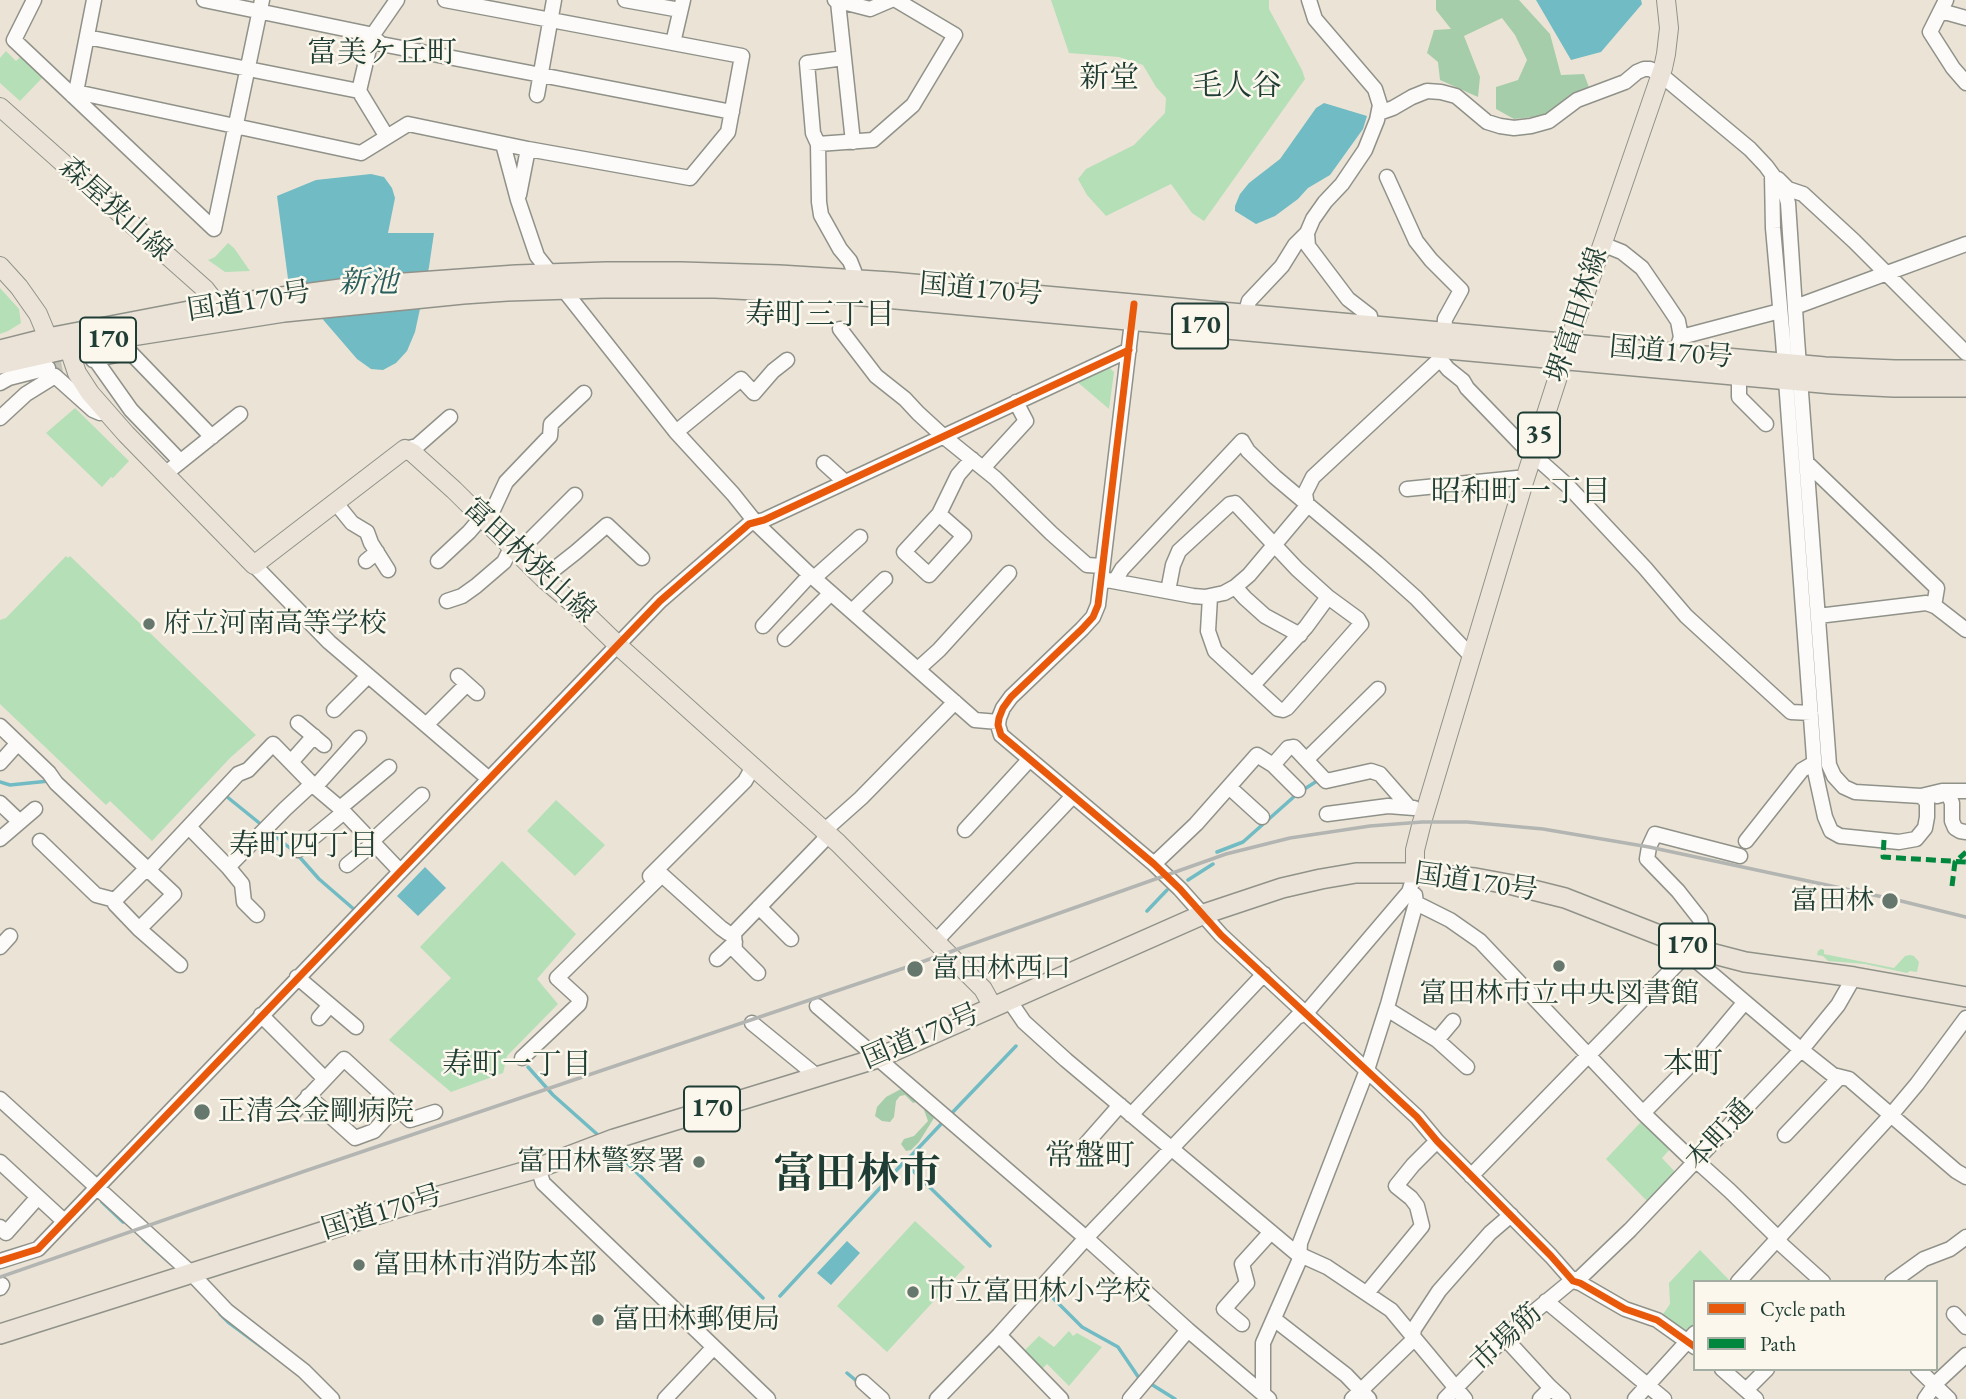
<!DOCTYPE html>
<html>
<head>
<meta charset="utf-8">
<style>
	body { margin:0 }
	#map { position:relative; width:1966px; height:1399px; overflow:hidden; background:#ebe4d6; font-family:"EB Garamond",serif }
	canvas { display:block }
	.legend { position:absolute; left:1693px; top:1280px; width:245px; height:91px; box-sizing:border-box; background:#fbf7ec; border:2px solid #a3ada2; margin:0; padding:9px 12px; list-style:none; font-size:21px; color:#1f3d34 }
	.legend li { display:flex; align-items:center; gap:14px; height:35px }
	.legend b { width:35px; border:2px solid #a3ada2 }
</style>
</head>
<body>
<div id="map">
<canvas width="1966" height="1399"></canvas>
<ul class="legend">
<li><b style="height:9px;background:#e8590c"></b>Cycle path</li>
<li><b style="height:9px;background:#00873e"></b>Path</li>
</ul>
</div>
<script>
const c = document.querySelector('canvas').getContext('2d');
c.lineJoin = 'round';
function fill(path, color) { c.fillStyle = color; c.fill(path, 'evenodd'); }
const toPath = rows => new Path2D(rows.map(r => 'M' + r).join(''));
function strokePath(path, color, width, dash) { c.strokeStyle = color; c.lineWidth = width; c.lineCap = dash ? 'butt' : 'round'; c.setLineDash(dash || []); c.stroke(path); }
function label(font, color, halo, rows, align = 'center') {
  c.font = font + ' "EB Garamond","Noto Serif JP",serif'; c.lineWidth = 5; c.setLineDash([]); c.textBaseline = 'middle'; c.strokeStyle = halo; c.fillStyle = color; for (const [text, x, y, turn = 0] of rows) {
    c.save(); c.translate(x, y); c.rotate((+turn || 0) * Math.PI / 180); c.textAlign = isNaN(turn) ? turn : align; if (halo) c.strokeText(text, 0, 0); c.fillText(text, 0, 0); c.restore();
  }
}
fill(toPath([
	[1051,0,1269,0,1269,9,1302,70,1305,79,1204,221,1192,213,1171,184,1106,216,1087,195,1078,179,1086,169,1134,145,1165,113,1166,98,1156,87,1143,65,1119,57,1069,53],
	[6,51,16,61,21,56,44,76,20,101,0,83,0,58],
	[228,243,234,248,250,271,225,272,208,260,215,257],
	[0,288,19,309,21,323,8,331,0,334],
	[1109,367,1114,372,1109,409,1075,380],
	[75,408,129,461,113,478,111,477,102,487,46,433],
	[66,556,68,558,70,556,256,735,230,758,152,841,110,801,106,805,0,704,0,620,6,618],
	[556,800,605,845,575,876,527,831],
	[502,861,576,934,537,979,558,1004,507,1056,503,1073,451,1092,389,1040,451,978,420,947],
	[1821,949,1824,950,1824,954,1894,968,1905,956,1910,955,1914,956,1919,962,1917,972,1910,971,1907,973,1865,964,1828,961,1823,956,1817,955,1818,951],
	[1647,1122,1672,1147,1662,1158,1678,1175,1665,1183,1647,1201,1606,1159,1640,1123],
	[915,1221,965,1267,887,1352,837,1306],
	[1700,1250,1731,1282,1695,1282,1695,1327,1687,1337,1661,1317,1670,1304,1669,1283],
	[1069,1331,1073,1336,1077,1333,1102,1347,1069,1386,1047,1364,1040,1371,1025,1350,1039,1336,1054,1347]
]), '#b4dfb7');
fill(toPath([
	[1436,0,1519,0,1550,34,1561,75,1584,74,1590,90,1543,116,1514,119,1496,109,1496,87,1518,80,1527,60,1515,35,1502,18,1464,36,1480,77,1478,97,1440,80,1438,62,1427,53,1434,30,1451,29,1436,10],
	[901,1089,916,1102,913,1103,905,1095,900,1096,896,1101,894,1117,890,1122,882,1121,875,1116,877,1107,886,1097],
	[924,1110,930,1111,934,1118,919,1142,911,1150,906,1151,901,1144,904,1139,914,1136,928,1121]
]), '#a6cda9');
fill(toPath([
	[1536,0,1641,0,1642,4,1601,52,1571,60],
	[1324,103,1367,116,1363,129,1330,175,1308,188,1298,199,1275,216,1256,224,1235,211,1235,206,1240,194,1249,183,1280,159,1316,108],
	[371,174,384,177,392,188,395,198,388,233,434,233,429,267,415,332,407,351,396,363,383,370,371,369,357,359,288,279,277,196,316,180],
	[425,867,446,888,418,916,397,896],
	[847,1241,860,1253,831,1285,817,1273]
]), '#71bbc4');
strokePath(toPath([
	[0,782,10,785,49,781],
	[1303,790,1320,779],
	[226,796,263,826],
	[270,832,296,853,319,879,356,911],
	[1217,852,1243,842,1297,794],
	[1188,880,1213,864],
	[1147,911,1167,890],
	[528,1067,553,1095,598,1135],
	[950,1115,1016,1046],
	[615,1151,763,1298],
	[909,1158,943,1122],
	[910,1168,990,1246],
	[102,1202,123,1222],
	[143,1239,170,1263],
	[1045,1290,1082,1327,1118,1347,1139,1378],
	[780,1296,905,1161],
	[220,1314,228,1322,266,1350],
	[847,1373,859,1383],
	[1151,1384,1175,1399]
]), '#71bbc4', 3.5);
strokePath(toPath([
	[48,368,93,360]
]), '#c2c3b6', 14, [14, 7]);
const minor = toPath([
	[34,0,14,40,214,229,262,0],
	[204,0,369,34,381,44,732,112],
	[625,0,680,10],
	[835,0,870,9,891,0],
	[1946,0,1930,32,1953,68,1966,83],
	[838,2,853,142],
	[1941,11,1966,18],
	[87,37,359,91],
	[673,43,683,0],
	[844,58,807,63,813,133,818,144,819,202,821,215,840,249,850,261,854,271,852,286],
	[76,92,361,153,408,124,528,149,690,178,728,132,742,56,445,0],
	[537,95,554,0],
	[73,96,76,92,94,0],
	[1379,113,1393,108,1412,97,1427,91,1441,92,1456,96,1487,122,1500,126,1514,128,1531,126,1549,121,1577,100,1625,82,1637,72,1644,69,1650,69,1660,74,1750,149,1766,166,1785,192,1788,203,1797,339,1829,765,1834,776,1844,787,1855,792,1921,796,1942,791,1966,791],
	[387,137,359,91,372,36,397,0],
	[503,144,518,200,537,256,676,432,733,494,757,524,807,572,975,720,998,722],
	[818,144,873,140,913,105,955,35,896,0],
	[1772,175,1773,228,1783,340,1815,771,1825,817,1831,831,1840,836,1899,842,1916,839,1925,828,1927,817,1927,802,1921,796],
	[1387,177,1416,241,1431,260,1461,290,1445,319,1444,333],
	[1778,179,1788,189,1803,194,1854,241,1966,353],
	[519,195,528,149],
	[1307,233,1308,246,1348,299,1370,316,1369,332],
	[1602,244,1622,252,1642,268,1666,303,1678,321,1681,337,1676,352],
	[1795,307,1966,244],
	[1133,313,1098,605,1093,617,1082,629,1011,697,1003,708,999,718,998,725,1001,735,1154,864,1180,889,1221,935,1417,1117,1437,1141,1551,1256,1573,1281,1580,1283,1625,1309,1657,1320,1695,1347],
	[1245,315,1249,301,1282,266,1295,245,1307,233,1313,219,1325,202,1342,184,1365,150,1377,120,1380,105,1375,89,1315,19,1309,0],
	[840,329,876,376,905,399,918,413,943,436,995,478,1051,533,1087,565,1102,566],
	[1681,337,1780,311],
	[97,359,97,362,131,410,180,461],
	[1440,359,1448,369,1463,381,1467,388,1521,444,1568,486,1645,568,1686,616,1791,712,1811,713],
	[93,360,130,352,212,437],
	[1739,376,1739,397,1766,424],
	[0,383,9,378,48,368],
	[0,418,26,394,55,376,93,410,100,413,106,411],
	[676,432,741,379,754,393,773,371,787,360],
	[405,449,417,446,450,417],
	[824,463,845,482],
	[1807,463,1937,588,1934,606],
	[983,468,1026,421,1016,402],
	[165,474,240,414],
	[1407,489,1517,478,1524,482],
	[335,502,352,523,367,532,371,543,388,570],
	[939,514,964,536,929,575,904,552,939,514,958,475,972,459],
	[487,523,506,482,550,436,551,424,584,393],
	[517,553,575,495],
	[366,561,377,552],
	[438,561,469,532,481,518],
	[254,565,329,642,489,779],
	[543,578,576,552,607,525,642,558],
	[814,578,860,537],
	[1107,580,1193,596,1205,597,1224,593,1235,587,1249,575,1307,506,1305,493,1313,477,1440,359,1442,352],
	[1115,581,1122,569,1242,441,1248,451,1275,477,1377,563,1416,598,1472,657],
	[1235,587,1245,598,1265,616,1300,635],
	[1168,591,1173,565,1179,551,1230,504,1235,503,1297,569,1328,597,1358,619,1361,624,1287,708,1283,710,1278,709,1215,651,1208,631,1210,597],
	[447,601,462,596,476,586,504,562,511,548],
	[852,611,885,579],
	[1818,616,1926,603,1935,606,1966,630],
	[763,626,810,575],
	[785,639,831,593],
	[918,669,939,650,1009,573],
	[458,676,477,693],
	[1253,685,1306,627,1328,597],
	[334,710,368,676],
	[298,723,324,745],
	[426,725,467,684],
	[0,726,49,773,56,783,174,894,139,929],
	[1307,759,1378,689],
	[291,762,314,736],
	[0,763,18,743],
	[1273,765,1288,748,1294,747,1326,781,1371,771,1380,774,1409,807],
	[315,787,359,738],
	[1229,787,1262,817],
	[1937,796,1944,794,1949,796,1952,803,1952,821,1955,828,1960,831,1966,832],
	[0,803,20,822],
	[340,808,389,767],
	[1327,814,1388,806,1414,808],
	[189,827,228,867,242,884,244,902,257,915],
	[965,830,1029,760],
	[0,839,35,809],
	[40,841,96,895,115,900],
	[372,841,422,795],
	[1746,841,1802,770,1814,763],
	[298,850,344,812],
	[1740,856,1655,834,1649,847,1647,859,1678,891,1700,919,1701,923,1695,949,1695,957,1699,963,1799,1048,1833,1075,1849,1079,1956,1171,1966,1177],
	[1154,864,1196,824,1257,755,1273,765,1298,790],
	[347,865,374,843],
	[228,867,285,809,312,784],
	[650,876,745,781,753,767],
	[1416,903,1450,920,1480,941,1643,1113,1692,1160,1700,1164,1730,1191,1778,1238,1782,1245,1823,1282],
	[759,907,791,939],
	[936,941,1073,796],
	[0,947,10,936],
	[717,959,735,942],
	[180,965,139,929,115,904,115,900,141,874,149,869,238,774,248,770,273,744,314,786,340,808,400,871],
	[758,973,735,950,734,933,824,840,825,830,861,798,955,702],
	[297,977,356,1027],
	[1009,1000,1024,1022,1066,1060,1296,1253,1327,1267,1391,1310,1465,1399],
	[817,1006,1086,1238,1188,1330,1269,1399],
	[1387,1009,1437,1040,1467,1067],
	[261,1015,324,1078],
	[319,1018,330,1005],
	[752,1023,818,1077],
	[1437,1040,1453,1021],
	[522,1058,579,1004,580,999,557,978,662,875,721,928,728,933,733,935,734,933],
	[308,1096,355,1138,374,1131,396,1107],
	[0,1099,191,1273,227,1311,304,1371,332,1399],
	[294,1112,344,1059,410,1120,435,1112],
	[1643,1113,1703,1052,1744,1003],
	[1131,1115,1264,974],
	[1785,1135,1840,1077],
	[1084,1146,1120,1105],
	[0,1162,64,1221],
	[538,1168,543,1183,768,1399],
	[1471,1176,1678,963,1695,949],
	[0,1227,6,1233,38,1197],
	[0,1261,38,1249,660,601,749,524,764,520,1129,350],
	[1738,1282,1891,1115,1917,1084,1966,1018],
	[1892,1282,1924,1259,1950,1249,1966,1237],
	[0,1288,2,1285],
	[1367,1293,1422,1226,1417,1206,1411,1198,1396,1186,1413,1165,1437,1141],
	[1546,1301,1664,1399],
	[1954,1314,1966,1327],
	[1274,1319,1346,1375,1369,1399],
	[1242,1324,1224,1309,1247,1283,1242,1264,1271,1232],
	[999,1335,1061,1399],
	[1504,1337,1549,1386,1563,1399],
	[1722,1369,1756,1399],
	[1918,1369,1949,1399],
	[863,1382,882,1399],
	[1746,1390,1767,1369],
	[1263,1393,1263,1343,1299,1261,1300,1243,1367,1070,1388,1004,1416,903,1415,895],
	[665,1399,713,1348],
	[937,1399,999,1335,1086,1238,1297,1017,1306,1013,1403,899,1409,892,1415,873],
	[1130,1399,1188,1330],
	[1352,1399,1412,1341,1414,1329,1439,1291,1490,1233,1511,1215],
	[1445,1399,1512,1330,1569,1283,1581,1277,1630,1230,1802,1049,1838,1005,1854,977],
	[1540,1399,1551,1388],
	[1635,1399,1695,1333],
	[1925,1399,1936,1383,1966,1355]
]);
const major = toPath([
	[0,107,205,289,212,298,217,318],
	[0,266,19,287,38,314,48,338],
	[69,349,77,373,90,393,126,434,254,565,405,449,413,453,454,490,543,578,589,617,623,650,838,843,983,989,993,1007],
	[1415,873,1415,850,1422,822,1524,482,1576,321,1663,68,1666,54,1669,28,1666,0]
]);
const highway = toPath([
	[0,350,48,338,215,306,363,286,516,275,606,272,681,272,779,275,891,282,1825,367,1895,370,1966,370],
	[0,364,106,340,284,312,463,294,507,291,603,288,715,288,852,295,1833,384,1894,387,1966,387],
	[0,1334,397,1208,538,1168,614,1139,878,1058,1204,914,1282,888,1321,879,1356,873,1415,873,1475,878,1513,885,1565,898,1695,949,1745,962,1854,977,1966,997]
]);
strokePath(minor, '#90928a', 17);
strokePath(major, '#90928a', 20);
strokePath(highway, '#90928a', 22);
strokePath(minor, '#fcfbf9', 14);
strokePath(major, '#ebe3d8', 18);
strokePath(highway, '#ebe3d8', 19);
strokePath(toPath([
	[0,1277,305,1171,913,965,1226,854,1290,838,1370,826,1422,822,1467,822,1543,829,1649,847,1897,900,1966,917]
]), '#b3b5b2', 3.5);
strokePath(toPath([
	[1884,840,1883,857,1966,862],
	[1952,886,1955,862,1966,852]
]), '#00873e', 5, [10, 5]);
strokePath(toPath([
	[1134,304,1098,605,1093,617,1082,629,1011,697,1003,708,999,718,998,725,1001,735,1154,864,1180,889,1221,935,1417,1117,1437,1141,1551,1256,1573,1281,1580,1283,1625,1309,1657,1320,1695,1347],
	[0,1261,38,1249,660,601,749,524,764,520,1129,350]
]), '#e8590c', 7);
for (const [x, y, r, color] of [
	[149,624,7,"#66776d"],
	[1890,901,9,"#66776d"],
	[1559,966,7,"#66776d"],
	[915,969,9,"#66776d"],
	[202,1112,9,"#66776d"],
	[699,1162,7,"#66776d"],
	[359,1265,7,"#66776d"],
	[913,1292,7,"#66776d"],
	[598,1320,7,"#66776d"]
]) { const dot = new Path2D(); dot.arc(x, y, r, 0, 2 * Math.PI); c.fillStyle = color; c.fill(dot); strokePath(dot, '#fbf7ec', 2.5); }
for (const [x, y, w] of [
	[1200,326,56],
	[108,340,56],
	[1539,435,42],
	[1687,946,56],
	[712,1109,56]
]) { const box = new Path2D(); box.roundRect(x - w / 2, y - 22.5, w, 45, 5); c.fillStyle = '#fbf7ec'; c.fill(box); strokePath(box, '#1f3d34', 2); }
label('bold 26px', '#1f3d34', null, [
	["170",1200,326],
	["170",108,340],
	["35",1539,435],
	["170",1687,946],
	["170",712,1109]
]);
label('28px', '#1f3d34', '#fbf7ec', [
	["森屋狭山線",115,210,42],
	["国道170号",981,290,5],
	["国道170号",249,302,-9],
	["堺富田林線",1578,315,-72],
	["国道170号",1671,353,5],
	["富田林狭山線",529,561,43],
	["国道170号",1476,883,8],
	["国道170号",921,1037,-23],
	["本町通",1720,1135,-47],
	["国道170号",382,1213,-17],
	["市場筋",1507,1338,-43]
]);
label('28px', '#1f3d34', '#fbf7ec', [
	["府立河南高等学校",163,624],
	["富田林",1874,901,"right"],
	["富田林西口",931,969],
	["富田林市立中央図書館",1559,994,"center"],
	["正清会金剛病院",218,1112],
	["富田林警察署",685,1162,"right"],
	["富田林市消防本部",373,1265],
	["市立富田林小学校",927,1292],
	["富田林郵便局",612,1320]
], 'left');
label('30px', '#1f3d34', '#fbf7ec', [
	["富美ケ丘町",382,54],
	["新堂",1109,79],
	["毛人谷",1237,87],
	["寿町三丁目",820,316],
	["昭和町一丁目",1521,493],
	["寿町四丁目",304,847],
	["本町",1693,1065],
	["寿町一丁目",517,1066],
	["常盤町",1090,1157]
]);
label('italic 30px', '#285d5d', '#fbf7ec', [
	["新池",368,284]
]);
label('bold 42px', '#1f3d34', '#fbf7ec', [
	["富田林市",857,1176]
]);
</script>
</body>
</html>
